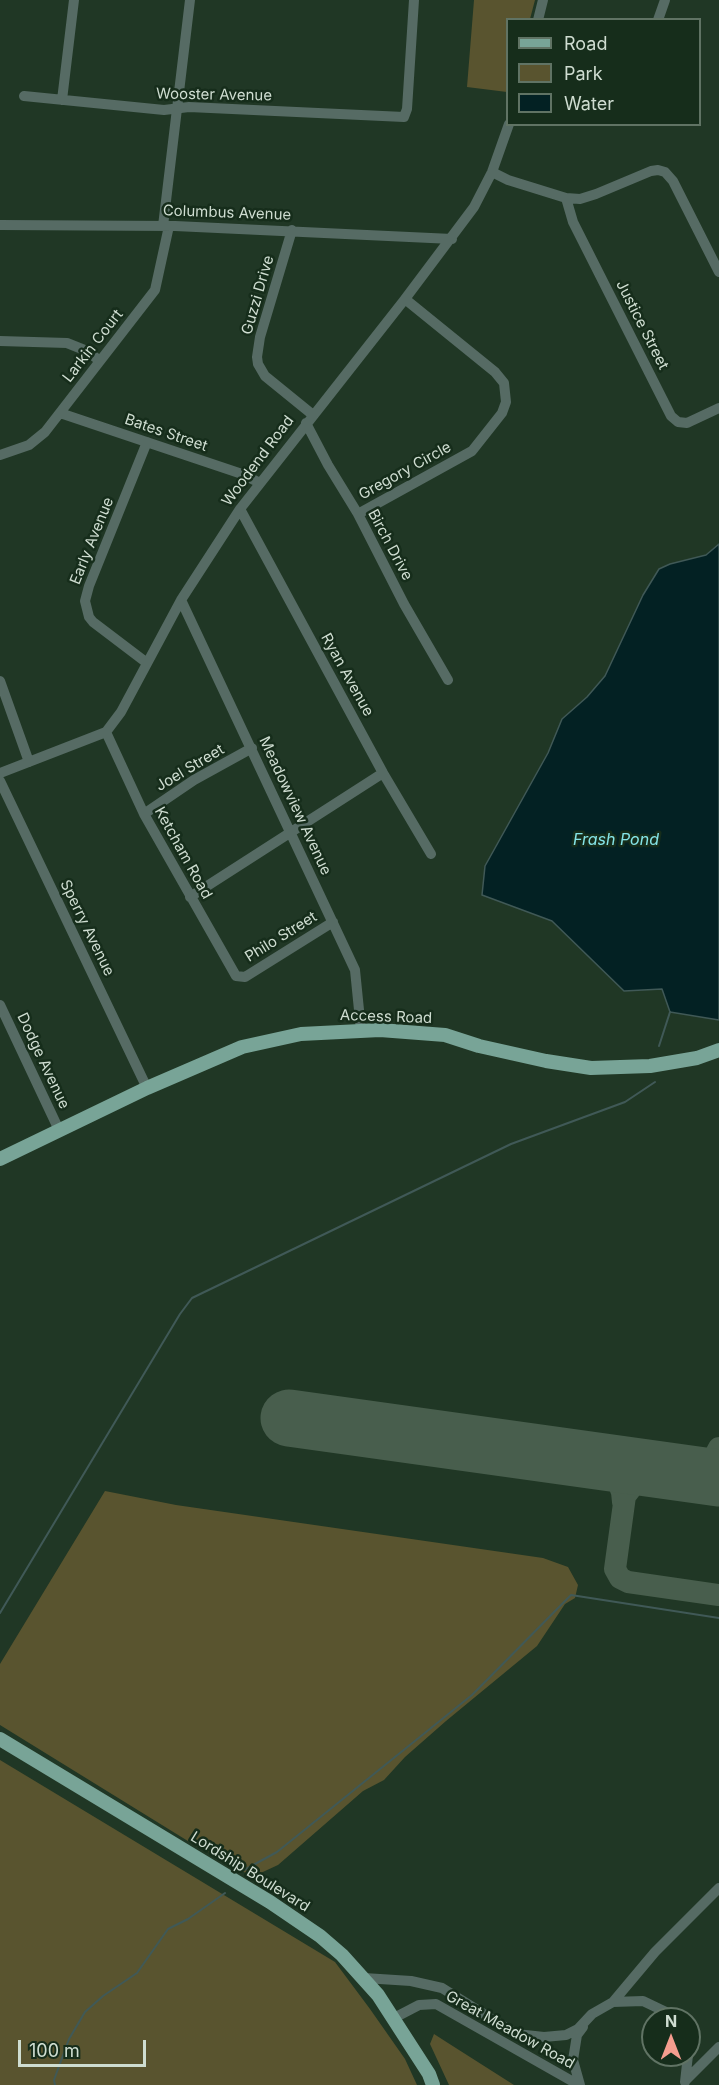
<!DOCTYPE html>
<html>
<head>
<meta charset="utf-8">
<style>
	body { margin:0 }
	#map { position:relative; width:719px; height:2085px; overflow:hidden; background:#203725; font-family:Inter,sans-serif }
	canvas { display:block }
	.legend { position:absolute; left:506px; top:18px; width:195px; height:108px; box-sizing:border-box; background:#162d1b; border:2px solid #607364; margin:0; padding:8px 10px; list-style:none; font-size:18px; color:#cfddd1 }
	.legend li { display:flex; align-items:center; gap:12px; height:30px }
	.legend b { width:30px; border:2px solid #607364 }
	.north { position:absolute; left:641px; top:2007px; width:60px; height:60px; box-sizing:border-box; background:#162d1b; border:2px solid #607364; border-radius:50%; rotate:0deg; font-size:16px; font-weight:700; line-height:24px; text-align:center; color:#cfddd1 }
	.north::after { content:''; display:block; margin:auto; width:21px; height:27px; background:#f59d8f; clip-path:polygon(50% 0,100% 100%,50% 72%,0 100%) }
	.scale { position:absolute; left:18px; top:2040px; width:128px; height:27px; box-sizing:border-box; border:3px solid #cfddd1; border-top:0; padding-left:8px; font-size:18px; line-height:21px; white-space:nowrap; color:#cfddd1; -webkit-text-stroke:4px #162d1b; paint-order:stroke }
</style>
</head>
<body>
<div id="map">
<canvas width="719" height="2085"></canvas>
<ul class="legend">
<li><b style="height:8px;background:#78a497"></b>Road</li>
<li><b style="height:16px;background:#59542f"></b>Park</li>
<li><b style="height:16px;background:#032123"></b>Water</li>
</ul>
<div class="north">N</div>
<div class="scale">100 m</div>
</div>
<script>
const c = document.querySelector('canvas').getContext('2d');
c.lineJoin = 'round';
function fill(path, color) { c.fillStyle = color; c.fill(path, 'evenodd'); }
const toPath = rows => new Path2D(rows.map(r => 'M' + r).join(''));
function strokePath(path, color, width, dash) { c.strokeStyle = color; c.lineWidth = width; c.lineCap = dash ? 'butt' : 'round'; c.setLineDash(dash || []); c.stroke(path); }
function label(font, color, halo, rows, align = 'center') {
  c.font = font + ' Inter,sans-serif'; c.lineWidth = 5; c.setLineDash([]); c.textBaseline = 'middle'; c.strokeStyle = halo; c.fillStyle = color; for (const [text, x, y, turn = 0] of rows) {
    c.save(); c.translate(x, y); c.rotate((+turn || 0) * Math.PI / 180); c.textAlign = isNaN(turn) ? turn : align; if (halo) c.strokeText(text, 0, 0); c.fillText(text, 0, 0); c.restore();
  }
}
fill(toPath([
	[474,0,535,0,530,19,508,20,507,92,467,87],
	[105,1491,176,1505,543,1558,568,1567,578,1585,575,1598,565,1604,537,1646,446,1721,405,1757,384,1780,363,1791,278,1865,252,1877,228,1862,196,1846,0,1725,0,1664],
	[0,1760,335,1962,370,2009,405,2059,417,2085,0,2085],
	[434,2034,448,2043,514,2085,449,2085,430,2044]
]), '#59542f');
const water = toPath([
	[719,544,719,1020,670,1012,662,989,624,991,552,921,482,895,485,866,548,753,562,719,587,697,605,676,643,595,659,569,670,564,706,555,719,544]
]);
fill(water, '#032123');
strokePath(water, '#405957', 1.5);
strokePath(toPath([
	[659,1046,670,1012],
	[0,1613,180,1314,192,1298,511,1144,625,1102,655,1082],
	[244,1870,277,1852,472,1695,571,1595,719,1618],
	[55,2085,54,2080,69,2039,85,2012,103,1996,137,1973,168,1929,188,1919,225,1893]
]), '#405957', 2);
strokePath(toPath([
	[594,1460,610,1471,617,1479,622,1492,623,1502],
	[662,1470,638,1479,625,1496,615,1569,620,1578,628,1582,719,1595],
	[687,1473,705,1468,711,1463,719,1448]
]), '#485e4d', 22);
strokePath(toPath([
	[289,1418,719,1478]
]), '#485e4d', 57);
strokePath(toPath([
	[538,20,543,0],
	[658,20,665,0],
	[24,96,164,110,189,107,404,117,407,109,414,0],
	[62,100,74,0],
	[492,172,508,180,566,198,580,199,596,194,651,171,658,170,665,172,673,181,719,272],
	[566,198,573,222,671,416,678,422,687,423,719,408],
	[0,225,175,226,452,239],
	[163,226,190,0],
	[292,230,260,337,257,357,258,364,265,376,313,415],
	[0,341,67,343,87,351,100,361],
	[60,413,242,474,260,483],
	[306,423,328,465,358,514,404,604,448,680],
	[0,455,29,445,45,432,155,290,169,226],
	[240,509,383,773,431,854],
	[358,514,472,451,502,413,506,402,504,383,495,372,405,299],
	[181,600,355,970,361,1030],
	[147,663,93,622,89,617,85,601,89,586,147,442],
	[0,681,29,762],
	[106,732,144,814,236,976,245,977,333,922],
	[0,773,106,732,121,712,181,600,240,509,405,299,474,207,492,172,509,124],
	[0,781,147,1088],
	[144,814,194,780,252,748],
	[190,897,383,773],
	[0,1005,59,1130],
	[364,1978,411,1981,442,1988,516,2034,544,2037,566,2035,578,2029,592,2014,613,2002,643,2001,666,2012,673,2019],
	[613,2002,655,1952,719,1888],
	[394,2018,419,2005,436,2004,579,2085],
	[686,2080,719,2047],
	[685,2082,688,2055],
	[580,2085,573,2060,577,2035,583,2027]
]), '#566b64', 10);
strokePath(toPath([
	[0,1159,147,1088,242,1047,301,1034,380,1030,445,1035,479,1046,546,1061,591,1068,650,1066,697,1058,719,1050],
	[0,1739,270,1902,320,1936,342,1955,378,1995,429,2074,433,2085]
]), '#78a497', 14);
label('15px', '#cfddd1', '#162d1b', [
	["Wooster Avenue",214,95,1],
	["Columbus Avenue",227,213,2],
	["Guzzi Drive",258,295,-74],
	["Justice Street",642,325,63],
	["Larkin Court",93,346,-52],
	["Bates Street",166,433,19],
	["Woodend Road",258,461,-53],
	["Gregory Circle",405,471,-29],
	["Early Avenue",92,541,-68],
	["Birch Drive",390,545,62],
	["Ryan Avenue",347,675,61],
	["Joel Street",190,768,-31],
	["Meadowview Avenue",295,806,65],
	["Ketcham Road",183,853,61],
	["Sperry Avenue",87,928,64],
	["Philo Street",281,937,-32],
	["Access Road",386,1017,2],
	["Dodge Avenue",43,1061,65],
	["Lordship Boulevard",250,1872,32],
	["Great Meadow Road",510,2030,29]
]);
label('italic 16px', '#85e4e7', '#162d1b', [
	["Frash Pond",616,840]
]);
</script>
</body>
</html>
